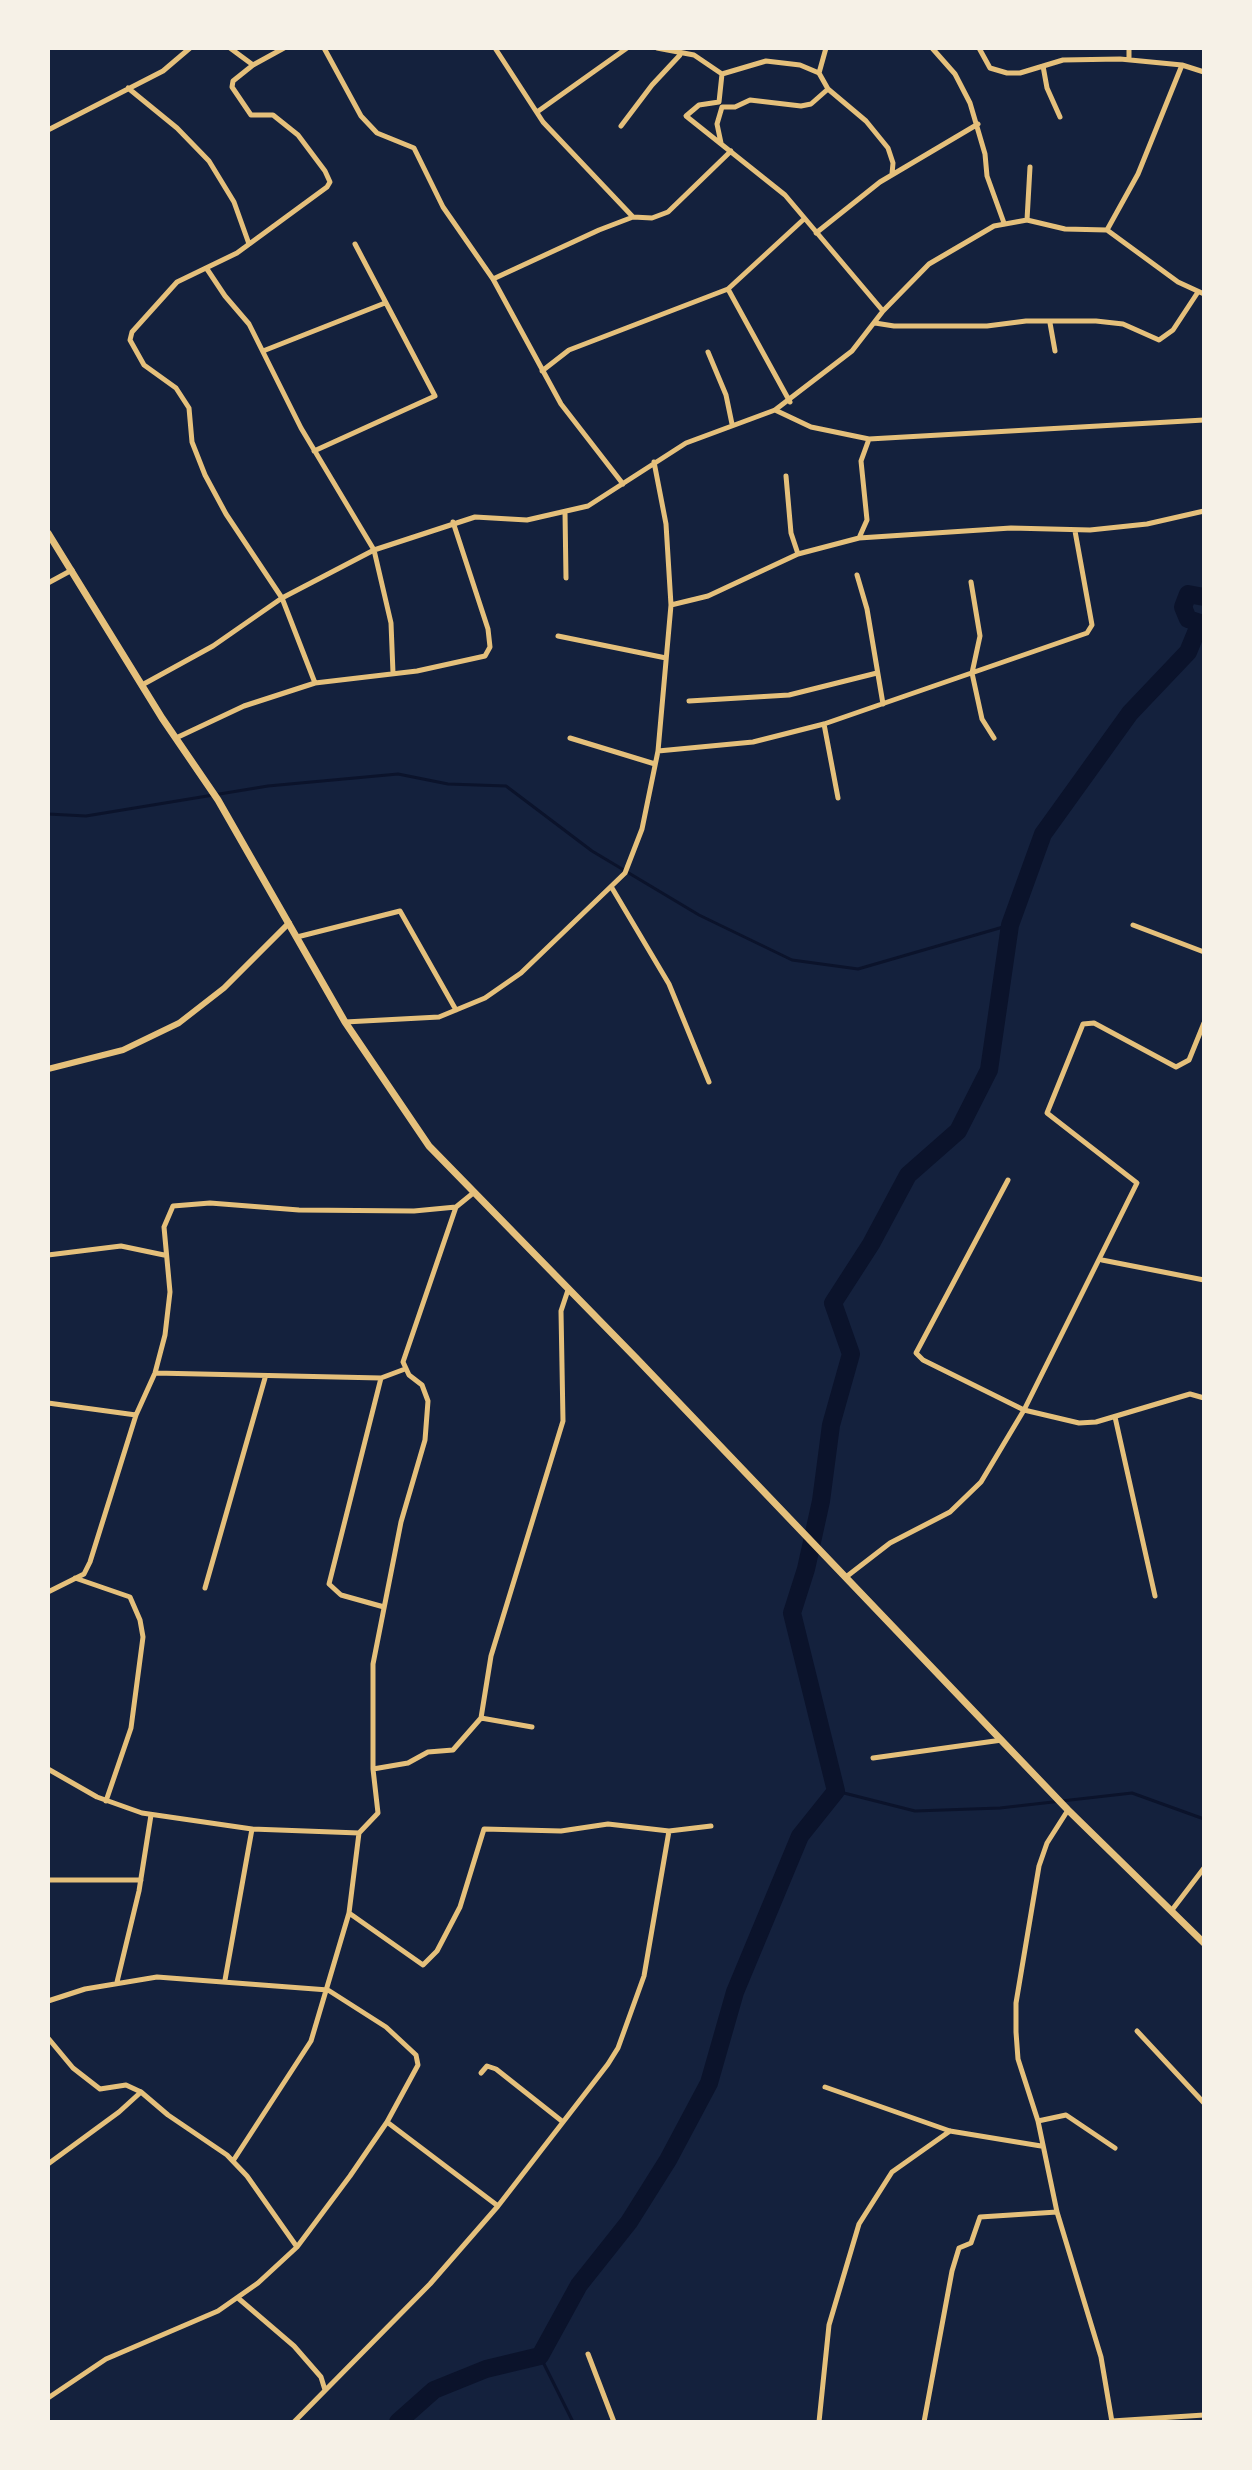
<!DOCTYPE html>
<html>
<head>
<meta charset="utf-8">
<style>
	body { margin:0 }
	#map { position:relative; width:1252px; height:2470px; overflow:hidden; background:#14213d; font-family:"Work Sans",sans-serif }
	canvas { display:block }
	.frame { position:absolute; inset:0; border:50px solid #f6f1e7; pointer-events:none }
</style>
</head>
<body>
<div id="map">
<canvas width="1252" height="2470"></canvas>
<div class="frame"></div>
</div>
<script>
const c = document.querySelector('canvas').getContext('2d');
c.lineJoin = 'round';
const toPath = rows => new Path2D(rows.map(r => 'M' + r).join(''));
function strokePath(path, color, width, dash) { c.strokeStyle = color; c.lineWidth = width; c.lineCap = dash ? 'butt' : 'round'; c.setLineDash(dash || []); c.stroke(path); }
strokePath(toPath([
	[48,814,86,816,268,786,398,774,448,784,506,786,592,851,699,915,792,960,858,969,1010,925],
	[836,1791,915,1811,1000,1808,1132,1793,1204,1819],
	[540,2356,573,2422]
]), '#0b132b', 3);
strokePath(toPath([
	[398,2422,434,2390,486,2369,540,2356,579,2285,629,2222,668,2160,709,2083,735,1992,800,1836,836,1791,792,1613,806,1569,821,1501,831,1425,851,1354,833,1303,871,1244,908,1175,958,1131,989,1070,1010,925,1043,834,1130,713,1188,652,1200,623,1188,619,1183,607,1188,594,1204,597]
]), '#0b132b', 18);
strokePath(toPath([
	[230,48,253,65],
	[284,48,253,65,233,81,232,87,251,115,273,115,298,135,325,171,330,182,327,187,237,253,177,282,132,332,130,340,144,365,176,388,189,408,192,442,205,475,226,514,282,598,315,683],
	[324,48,361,116,377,133,414,148,443,207,493,279,561,404,623,484],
	[495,48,543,122,633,217],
	[657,48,694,55,722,74],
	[932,48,955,74,970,103,985,154,987,176,1004,223],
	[979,48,990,68,1007,73,1020,73,1063,60,1120,59,1182,65,1204,72],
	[1129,48,1129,60],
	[1043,66,1047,88,1060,117],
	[819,73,826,48],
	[722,74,719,102,699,105,686,116,785,195,883,311],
	[722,74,766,61,800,65,819,73,828,89,866,121,888,148,893,163,892,174],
	[128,88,177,128,209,161,234,202,249,244],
	[537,112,627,48],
	[621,126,652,85,680,55],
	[48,130,163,71,190,48],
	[721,143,717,124,722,107,735,107,750,100,801,106,811,104,828,89],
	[1027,220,1030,167],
	[1107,230,1138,174,1182,65],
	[816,233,880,182,978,124],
	[207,269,225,296,249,324,301,428,374,550,391,623,393,673],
	[493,279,599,230,633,217,652,218,668,212,731,151],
	[728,289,790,402],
	[875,323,894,326,987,326,1026,321,1096,321,1123,324,1159,340,1173,330,1198,292],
	[1050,323,1055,351],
	[263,351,385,303],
	[708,352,726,395,732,424],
	[542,371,569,350,728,289,804,219],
	[775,410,811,427,869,439,1204,420],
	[314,451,435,396,355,244],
	[786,476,791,533,798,554],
	[565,512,566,578],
	[859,538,867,520,861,461,869,439],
	[857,575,867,609,883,704],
	[971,582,980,636,972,673,982,719,994,738],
	[48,583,72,570],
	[671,605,708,596,798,554,859,538,1011,528,1090,530,1147,524,1204,511],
	[558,636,666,658],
	[142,685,213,646,282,598,374,550,475,517,527,520,588,506,686,443,775,410,852,351,883,311,929,264,994,226,1027,220,1065,229,1107,230,1178,282,1204,294],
	[689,701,789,695,877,673],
	[824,724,838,798],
	[176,738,244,706,315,683,417,671,485,656,490,647,488,629,453,522],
	[570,738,655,764],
	[658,751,753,742,824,724,1087,633,1092,625,1075,531],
	[612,888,669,984,709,1082],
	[1133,925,1204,952],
	[297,937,400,911,456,1010],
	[345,1022,439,1017,485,998,521,973,625,873,642,829,658,751,671,605,666,524,654,462],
	[1008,1180,916,1353,923,1360,1024,1410,1079,1423,1096,1422,1190,1394,1204,1398],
	[48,1255,121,1246,164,1255],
	[1102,1260,1204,1280],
	[155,1373,381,1378,405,1369],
	[381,1378,329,1584,341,1595,384,1607],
	[48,1403,136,1415],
	[1115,1417,1155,1596],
	[846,1577,890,1543,950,1512,981,1482,1024,1410,1137,1183,1047,1113,1083,1024,1094,1023,1176,1067,1189,1060,1204,1023],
	[75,1578,130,1597,140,1620,143,1637,131,1728,106,1801],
	[205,1588,265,1378],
	[48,1592,84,1574,90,1562,136,1415,155,1373,165,1335,170,1292,164,1227,173,1206,210,1203,299,1210,414,1211,456,1207],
	[481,1718,532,1727],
	[873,1758,1002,1740],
	[48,1769,97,1797,142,1813,252,1829,359,1833],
	[373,1769,408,1763,428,1752,453,1750,481,1718,491,1656,563,1421,561,1311,568,1290],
	[1068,1810,1047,1843,1039,1866,1016,2003,1016,2032,1018,2059,1038,2121,1057,2212,1101,2357,1112,2422],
	[48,1880,141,1880],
	[1172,1910,1204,1868],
	[349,1913,423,1965,437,1951,460,1907,484,1829,561,1831,608,1824,669,1831,711,1826],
	[225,1980,252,1829],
	[117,1982,139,1891,151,1815],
	[48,2001,85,1989,157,1977,328,1990,386,2027,416,2055,418,2065,387,2122,350,2176,297,2247,258,2283,218,2311,106,2359,48,2398],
	[1137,2031,1204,2103],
	[48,2038,73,2068,100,2089,126,2085,141,2092,168,2115,227,2155,247,2176,297,2247],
	[481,2073,487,2066,496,2069,563,2122],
	[825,2087,950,2131,1041,2146],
	[1038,2121,1066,2115,1115,2148],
	[387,2122,498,2206],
	[233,2161,311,2041,349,1913,359,1833,378,1813,373,1769,373,1664,401,1522,425,1440,428,1401,422,1385,409,1375,403,1362,456,1207,472,1194],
	[48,2164,119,2112,141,2092],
	[238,2298,294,2346,321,2377,325,2390],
	[588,2354,614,2422],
	[1112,2421,1204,2415],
	[294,2422,430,2284,498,2206,608,2064,618,2048,644,1976,669,1831],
	[819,2422,829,2325,859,2224,892,2172,950,2131],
	[924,2422,952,2271,959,2248,971,2243,980,2217,1057,2212]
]), '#e5c07b', 5);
strokePath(toPath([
	[48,1069,123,1050,179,1023,224,988,289,923]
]), '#e5c07b', 6);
strokePath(toPath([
	[48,533,162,718,218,800,345,1022,429,1146,637,1359,1068,1810,1204,1943]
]), '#e5c07b', 7);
</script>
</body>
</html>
